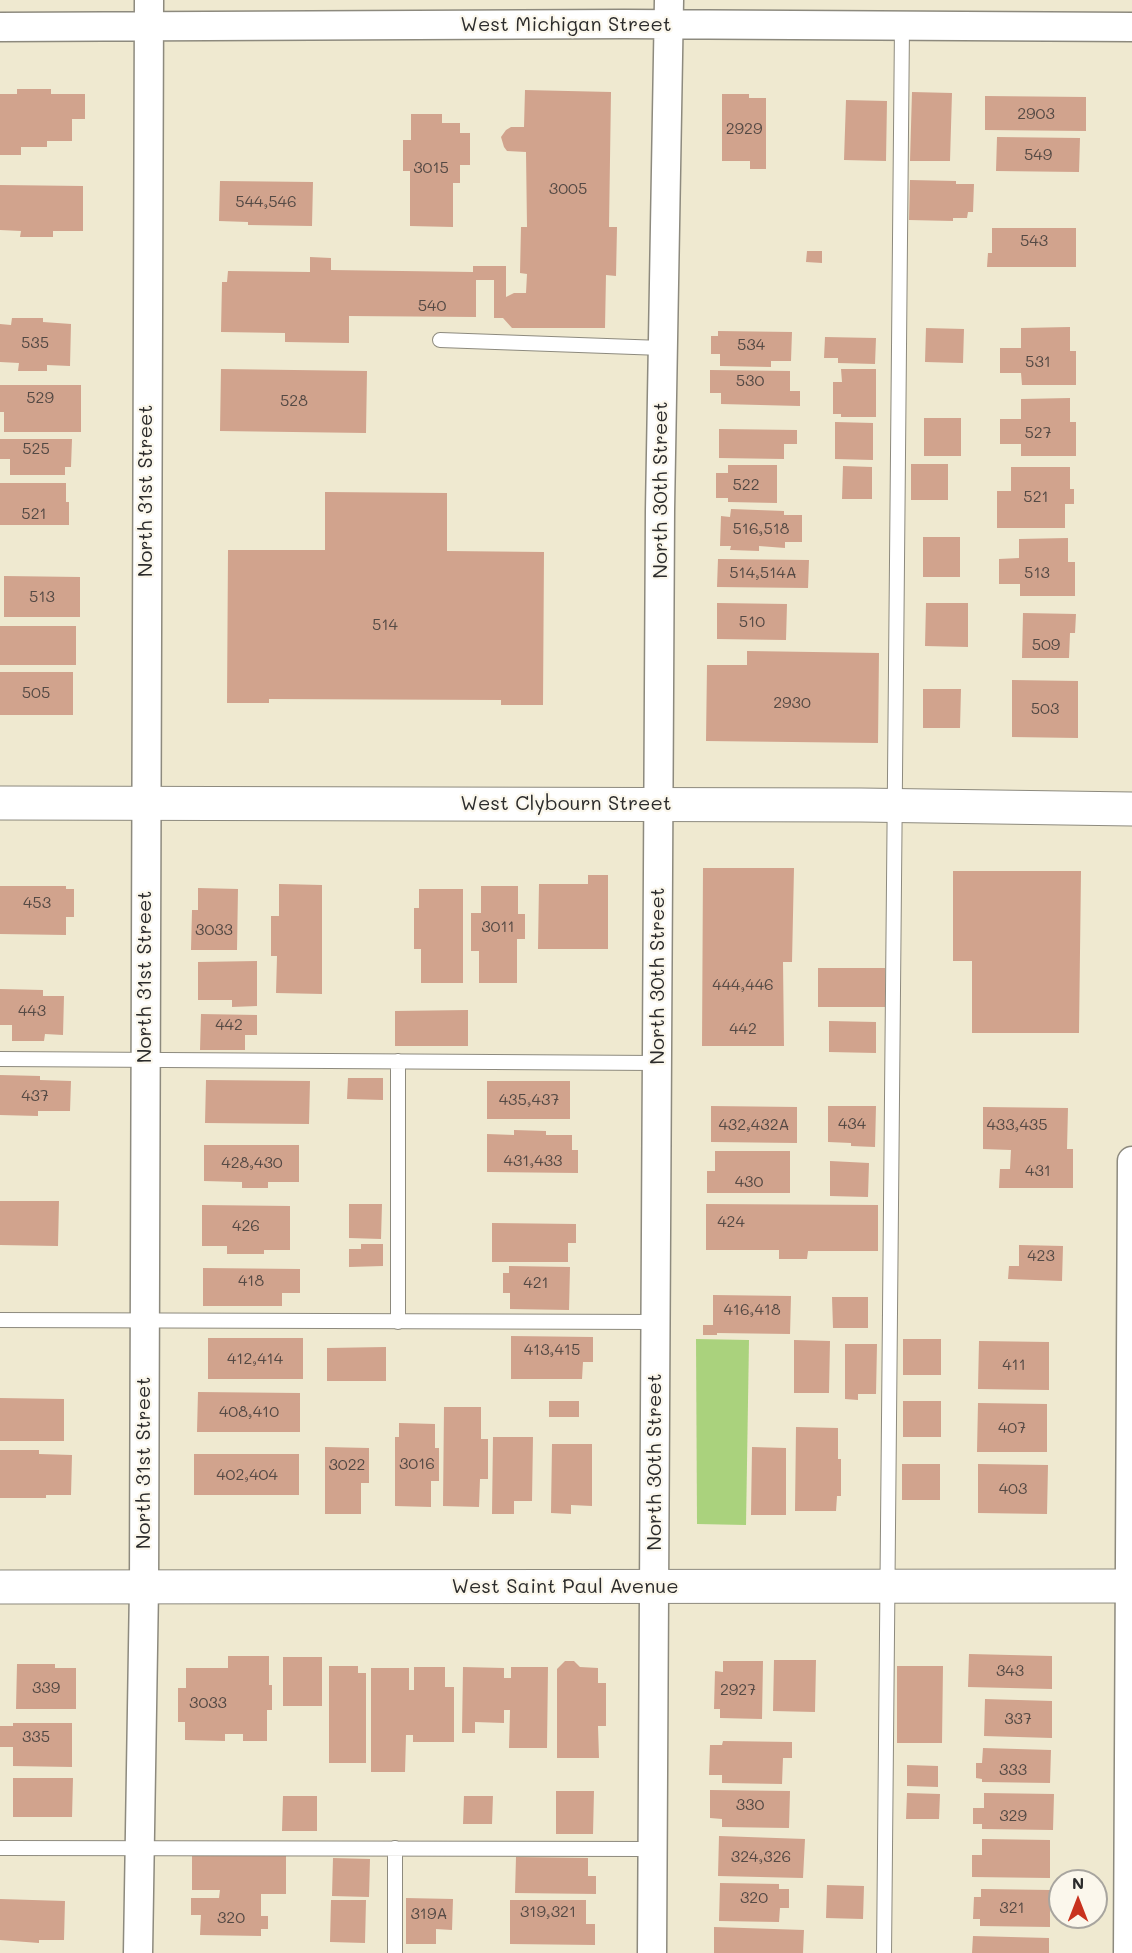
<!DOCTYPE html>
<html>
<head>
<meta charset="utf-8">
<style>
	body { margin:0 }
	#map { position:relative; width:1132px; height:1953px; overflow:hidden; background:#efe9d0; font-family:Mali,sans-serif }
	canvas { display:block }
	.north { position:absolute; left:1048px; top:1869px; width:60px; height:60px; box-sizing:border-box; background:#fbf7ec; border:2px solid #a8a59f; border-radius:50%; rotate:0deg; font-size:16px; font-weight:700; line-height:24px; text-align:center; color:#2b2b2b }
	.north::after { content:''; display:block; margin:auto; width:21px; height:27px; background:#c8321e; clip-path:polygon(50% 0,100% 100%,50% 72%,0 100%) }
</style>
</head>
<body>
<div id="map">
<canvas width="1132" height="1953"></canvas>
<div class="north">N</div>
</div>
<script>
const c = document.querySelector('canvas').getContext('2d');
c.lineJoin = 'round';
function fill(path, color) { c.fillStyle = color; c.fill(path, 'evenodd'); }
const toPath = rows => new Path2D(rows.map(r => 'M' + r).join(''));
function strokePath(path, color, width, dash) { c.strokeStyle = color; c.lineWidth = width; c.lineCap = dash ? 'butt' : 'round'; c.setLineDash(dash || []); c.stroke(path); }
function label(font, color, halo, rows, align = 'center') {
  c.font = font + ' Mali,sans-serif'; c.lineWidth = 4.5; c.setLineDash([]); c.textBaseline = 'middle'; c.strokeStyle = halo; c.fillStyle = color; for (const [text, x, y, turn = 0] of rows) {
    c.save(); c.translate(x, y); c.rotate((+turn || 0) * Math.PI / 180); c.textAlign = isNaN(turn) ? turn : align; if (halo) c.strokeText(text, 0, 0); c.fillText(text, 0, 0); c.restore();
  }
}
fill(toPath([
	[696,1339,749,1340,746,1525,697,1524]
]), '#aad27d');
fill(toPath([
	[17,89,51,89,51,94,85,94,85,119,72,119,72,141,47,141,47,147,21,147,21,155,0,155,0,94,17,94],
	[525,90,611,92,609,227,617,227,616,276,606,275,605,328,512,328,503,318,494,318,494,280,476,280,476,317,349,316,349,343,285,342,285,333,221,332,222,282,227,282,228,271,310,272,310,257,331,258,331,270,473,272,473,266,506,266,506,297,514,293,526,293,527,274,520,273,521,227,527,227,526,152,507,151,504,147,501,137,506,130,511,127,524,127],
	[912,92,952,93,950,161,910,161],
	[722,94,749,94,749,98,766,98,766,169,750,169,750,161,722,161],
	[985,96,1086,97,1086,131,985,130],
	[846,100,887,101,886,161,844,160],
	[411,114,442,114,442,123,460,123,460,133,470,133,470,165,460,165,460,183,453,183,453,227,410,226,410,171,403,171,403,140,411,140],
	[997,137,1080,138,1079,172,996,171],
	[910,180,956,181,956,184,974,184,973,212,968,212,967,218,953,218,953,221,909,220],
	[220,181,313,182,312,226,248,225,248,222,219,221],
	[0,185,83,186,83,231,53,231,53,237,20,237,21,231,0,230],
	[992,228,1076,228,1076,267,987,267,988,253,992,253],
	[807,251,822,251,822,263,806,262],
	[12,318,43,318,43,322,71,324,70,366,47,365,47,371,18,371,19,363,0,362,0,324,11,325],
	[1070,327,1070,351,1076,351,1076,385,1022,385,1021,373,1000,373,1000,348,1021,348,1021,328],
	[926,328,964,329,963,363,925,362],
	[718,331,792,332,791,361,771,361,771,367,720,366,720,354,711,354,711,336,718,336],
	[825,337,876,338,875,364,838,363,838,358,824,358],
	[221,369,367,371,366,433,220,431],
	[841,369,876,369,876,417,841,417,841,414,833,414,833,382,842,382],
	[710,370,790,371,790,391,800,391,800,406,721,404,721,393,710,393],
	[0,385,81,385,81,432,4,432,4,412,0,412],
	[1070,398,1070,422,1076,422,1076,456,1021,456,1021,444,1000,444,1000,419,1021,419,1021,399],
	[924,418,961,418,961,456,924,456],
	[835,422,873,423,873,460,835,459],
	[719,429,797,430,797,444,784,444,784,459,719,458],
	[0,439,72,439,71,467,65,467,65,475,10,475,10,459,0,459],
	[911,464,948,464,948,500,911,500],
	[728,465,777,465,777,503,728,502,728,498,716,498,716,473,728,473],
	[843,466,872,467,872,499,842,499],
	[1011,467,1070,467,1070,489,1074,489,1074,504,1065,504,1065,528,997,528,997,491,1011,491],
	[0,483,66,483,66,502,69,502,69,525,0,525],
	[325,492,447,493,447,551,544,552,543,705,501,705,501,700,269,699,269,703,227,703,228,550,325,550],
	[731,509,784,511,784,515,802,515,802,542,785,542,785,548,759,546,759,551,730,550,731,546,720,546,721,516,730,517],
	[923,537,960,537,960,577,923,577],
	[1068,538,1068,562,1075,562,1075,596,1020,596,1020,584,999,584,999,559,1019,558,1019,539],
	[718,559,809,560,808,588,717,587],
	[4,576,80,577,80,617,4,617],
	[717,603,787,604,786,640,717,639],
	[926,603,968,603,968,647,925,646],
	[1023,613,1076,614,1075,633,1070,633,1069,658,1022,658],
	[0,626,76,626,76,665,0,665],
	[747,651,879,653,878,743,706,741,707,665,747,665],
	[0,672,73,672,73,715,0,715],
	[1012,680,1078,681,1078,738,1012,737],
	[923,689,961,689,960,728,923,728],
	[703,868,794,868,792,962,783,962,784,1046,702,1046],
	[953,871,1081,871,1079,1033,972,1033,972,961,953,961],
	[588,875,608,875,608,949,538,949,539,884,588,884],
	[279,884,322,885,322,994,276,993,277,956,271,956,271,916,279,916],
	[0,886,66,886,66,889,74,889,74,917,66,917,66,935,0,934],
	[481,886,518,886,518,914,525,914,525,939,517,939,517,983,479,983,479,951,471,951,471,913,481,913],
	[198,888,238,889,237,950,191,950,192,910,198,910],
	[419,889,463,889,463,983,421,983,421,949,414,949,414,908,419,908],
	[257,961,257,1006,232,1007,232,1000,198,1000,198,962],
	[818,968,885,968,885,1007,818,1007],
	[0,989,43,990,43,996,64,996,63,1035,45,1034,44,1041,12,1041,12,1025,0,1025],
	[468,1010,468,1046,395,1046,395,1011],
	[201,1014,257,1015,257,1035,245,1035,245,1050,200,1050],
	[829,1021,876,1022,876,1053,829,1052],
	[0,1075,40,1076,40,1080,71,1081,70,1111,38,1111,38,1116,0,1115],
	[348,1078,383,1078,383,1100,347,1099],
	[206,1080,310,1081,309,1124,205,1123],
	[487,1081,570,1081,570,1119,487,1119],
	[711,1106,797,1107,797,1143,711,1142],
	[828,1106,876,1106,875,1147,851,1146,851,1143,828,1142],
	[983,1107,1068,1108,1067,1149,1073,1149,1073,1188,999,1188,1000,1169,1010,1169,1011,1150,983,1149],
	[514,1130,546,1131,546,1135,572,1135,572,1150,578,1150,578,1173,487,1172,487,1134,514,1135],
	[204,1145,299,1145,299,1182,268,1182,268,1188,242,1188,242,1182,204,1181],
	[715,1151,790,1151,790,1193,707,1193,707,1171,715,1171],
	[830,1161,869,1163,868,1197,830,1196],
	[0,1201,59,1201,58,1246,0,1245],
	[349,1204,382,1204,381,1239,349,1238],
	[706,1204,878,1205,878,1251,808,1251,807,1259,779,1259,779,1250,706,1250],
	[202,1205,290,1206,290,1250,264,1250,264,1254,227,1254,227,1246,202,1246],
	[492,1223,576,1224,576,1243,568,1243,568,1262,492,1262],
	[361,1244,383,1244,383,1266,349,1267,349,1249,361,1249],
	[1019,1245,1063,1246,1062,1281,1008,1279,1009,1266,1019,1266],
	[509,1266,570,1267,569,1310,510,1309,510,1293,503,1293,503,1273,509,1273],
	[203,1268,300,1269,300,1293,282,1293,282,1306,203,1306],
	[713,1295,791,1296,790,1334,717,1333,717,1335,703,1335,703,1325,713,1325],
	[832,1297,868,1297,868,1328,833,1328],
	[511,1336,593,1337,593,1362,583,1362,582,1379,511,1379],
	[208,1338,303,1338,303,1379,208,1379],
	[903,1339,941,1339,941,1375,903,1375],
	[794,1340,830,1341,829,1393,794,1393],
	[979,1341,1049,1342,1049,1390,978,1389],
	[845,1344,877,1344,876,1394,858,1394,858,1400,845,1399],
	[386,1347,386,1381,327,1381,327,1348],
	[198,1392,300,1393,300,1432,197,1432],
	[0,1398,64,1399,64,1441,0,1441],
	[549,1401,579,1401,579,1417,549,1417],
	[903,1401,941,1401,941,1437,903,1437],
	[978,1403,1047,1404,1047,1452,977,1452],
	[444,1407,481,1407,481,1439,488,1439,488,1479,480,1479,479,1507,443,1506],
	[399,1423,435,1424,435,1448,439,1448,439,1481,431,1481,431,1507,395,1506,395,1437,399,1437],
	[796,1427,838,1428,838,1459,841,1459,841,1496,837,1496,836,1511,795,1511],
	[493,1437,533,1437,532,1501,514,1501,514,1514,492,1514],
	[552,1444,592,1444,592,1506,571,1505,571,1514,551,1513],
	[325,1447,369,1448,369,1483,361,1483,361,1514,325,1514],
	[752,1447,786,1448,786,1515,751,1515],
	[0,1450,39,1450,39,1454,72,1455,71,1495,46,1495,46,1498,0,1498],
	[194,1454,299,1454,299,1495,194,1495],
	[902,1464,940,1464,940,1500,902,1500],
	[978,1464,1048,1465,1047,1514,978,1513],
	[969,1654,1052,1656,1052,1689,968,1687],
	[228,1656,269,1656,269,1685,272,1685,272,1710,267,1710,267,1741,243,1741,243,1734,225,1734,225,1741,185,1740,185,1722,178,1722,178,1688,186,1688,186,1668,228,1668],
	[283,1657,322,1657,322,1706,283,1706],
	[774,1660,816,1660,815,1712,773,1711],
	[565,1661,574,1661,580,1667,598,1668,598,1683,606,1683,606,1726,598,1726,599,1758,557,1758,557,1669],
	[723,1661,763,1661,762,1719,720,1718,720,1709,714,1709,715,1671,723,1672],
	[17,1664,55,1664,55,1668,76,1668,76,1709,16,1709],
	[329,1666,358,1666,358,1673,366,1673,366,1763,329,1763],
	[897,1666,943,1666,942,1743,897,1743],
	[414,1667,445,1667,445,1687,454,1687,454,1742,413,1742,413,1735,406,1735,405,1772,371,1772,371,1668,409,1668,409,1690,414,1690],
	[463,1667,504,1668,504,1678,511,1678,511,1667,548,1667,547,1748,509,1748,510,1710,504,1710,504,1723,475,1722,475,1733,462,1733],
	[985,1699,1052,1701,1052,1738,984,1736],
	[13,1723,72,1723,72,1767,13,1766,13,1747,0,1747,0,1726,13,1726],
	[723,1741,792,1742,792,1758,783,1758,782,1784,722,1783,722,1775,709,1775,710,1745,722,1745],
	[983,1748,1051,1750,1050,1783,982,1782,982,1779,976,1778,976,1763,982,1763],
	[907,1765,938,1766,938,1787,907,1786],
	[13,1778,73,1778,72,1817,13,1817],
	[710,1790,790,1791,789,1828,722,1827,722,1819,710,1818],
	[556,1791,594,1791,593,1834,556,1834],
	[907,1793,940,1794,939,1819,906,1819],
	[984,1793,1054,1794,1053,1830,982,1829,982,1824,973,1824,973,1808,984,1808],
	[283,1796,317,1796,317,1831,282,1831],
	[464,1796,493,1796,492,1824,463,1824],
	[719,1836,805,1839,803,1878,718,1876],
	[982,1839,1050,1840,1050,1878,972,1877,972,1855,982,1855],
	[192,1855,286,1855,286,1894,261,1894,261,1916,268,1916,268,1929,261,1929,261,1936,200,1935,201,1915,191,1915,191,1898,219,1898,220,1890,192,1890],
	[516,1857,588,1858,588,1876,596,1876,596,1894,515,1893],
	[333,1858,370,1859,369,1897,332,1896],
	[720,1883,779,1884,779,1889,789,1889,789,1908,780,1908,779,1922,719,1921],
	[827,1885,864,1886,863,1919,826,1918],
	[981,1889,1050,1890,1050,1927,980,1926,980,1919,973,1919,974,1897,981,1897],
	[406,1898,453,1899,452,1930,436,1929,436,1944,406,1944],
	[0,1899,65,1901,64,1940,39,1940,39,1943,0,1940],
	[331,1900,366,1900,365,1943,330,1942],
	[510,1900,586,1900,586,1924,595,1924,595,1945,510,1944],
	[714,1927,804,1930,803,1953,714,1953],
	[973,1936,1049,1938,1049,1953,972,1953]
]), '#d1a38d');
const service = toPath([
	[440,340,662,348],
	[0,1059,657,1063],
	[398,1061,398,1322],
	[0,1320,656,1322],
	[0,1848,653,1849],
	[395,1848,395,1953],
	[884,1953,902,25]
]);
const minor = toPath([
	[0,27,624,24,1132,27],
	[138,1953,144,1587,149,0],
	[652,1953,660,510,669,0],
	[1128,1953,1132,1161]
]);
const tertiary = toPath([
	[0,803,861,805,1132,809],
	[0,1587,1132,1586]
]);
strokePath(service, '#8d8a7e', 16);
strokePath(minor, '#8d8a7e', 31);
strokePath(tertiary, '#8d8a7e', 35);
strokePath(service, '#fff', 14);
strokePath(minor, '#fff', 28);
strokePath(tertiary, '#fff', 33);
label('16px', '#544944', null, [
	["2903",1036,114],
	["2929",744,129],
	["549",1038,155],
	["3015",431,168],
	["3005",568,189],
	["544,546",266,202],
	["543",1034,241],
	["540",432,306],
	["535",35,343],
	["534",751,345],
	["531",1038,362],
	["530",750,381],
	["529",40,398],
	["528",294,401],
	["527",1038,433],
	["525",36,449],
	["522",746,485],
	["521",1036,497],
	["521",34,514],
	["516,518",761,529],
	["514,514A",763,573],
	["513",1037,573],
	["513",42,597],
	["510",752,622],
	["514",385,625],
	["509",1046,645],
	["505",36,693],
	["2930",792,703],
	["503",1045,709],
	["453",37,903],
	["3011",498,927],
	["3033",214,930],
	["444,446",743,985],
	["443",32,1011],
	["442",229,1025],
	["442",743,1029],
	["437",35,1096],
	["435,437",529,1100],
	["434",852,1124],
	["432,432A",754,1125],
	["433,435",1017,1125],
	["431,433",533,1161],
	["428,430",252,1163],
	["431",1038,1171],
	["430",749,1182],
	["424",731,1222],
	["426",246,1226],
	["423",1041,1256],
	["418",251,1281],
	["421",536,1283],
	["416,418",752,1310],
	["413,415",552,1350],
	["412,414",255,1359],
	["411",1014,1365],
	["408,410",249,1412],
	["407",1012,1428],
	["3016",417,1464],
	["3022",347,1465],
	["402,404",247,1475],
	["403",1013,1489],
	["343",1010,1671],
	["339",46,1688],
	["2927",738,1690],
	["3033",208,1703],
	["337",1018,1719],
	["335",36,1737],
	["333",1013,1770],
	["330",750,1805],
	["329",1013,1816],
	["324,326",761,1857],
	["320",754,1898],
	["321",1012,1908],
	["319,321",548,1912],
	["319A",429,1914],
	["320",231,1918]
]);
label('20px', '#2b2b2b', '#fbf7ec', [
	["West Michigan Street",566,25],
	["North 30th Street",661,490,-90],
	["North 31st Street",146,491,-90],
	["West Clybourn Street",566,804],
	["North 30th Street",658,976,-90],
	["North 31st Street",145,977,-90],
	["North 30th Street",655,1462,-90],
	["North 31st Street",144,1463,-90],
	["West Saint Paul Avenue",565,1587]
]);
</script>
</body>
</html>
